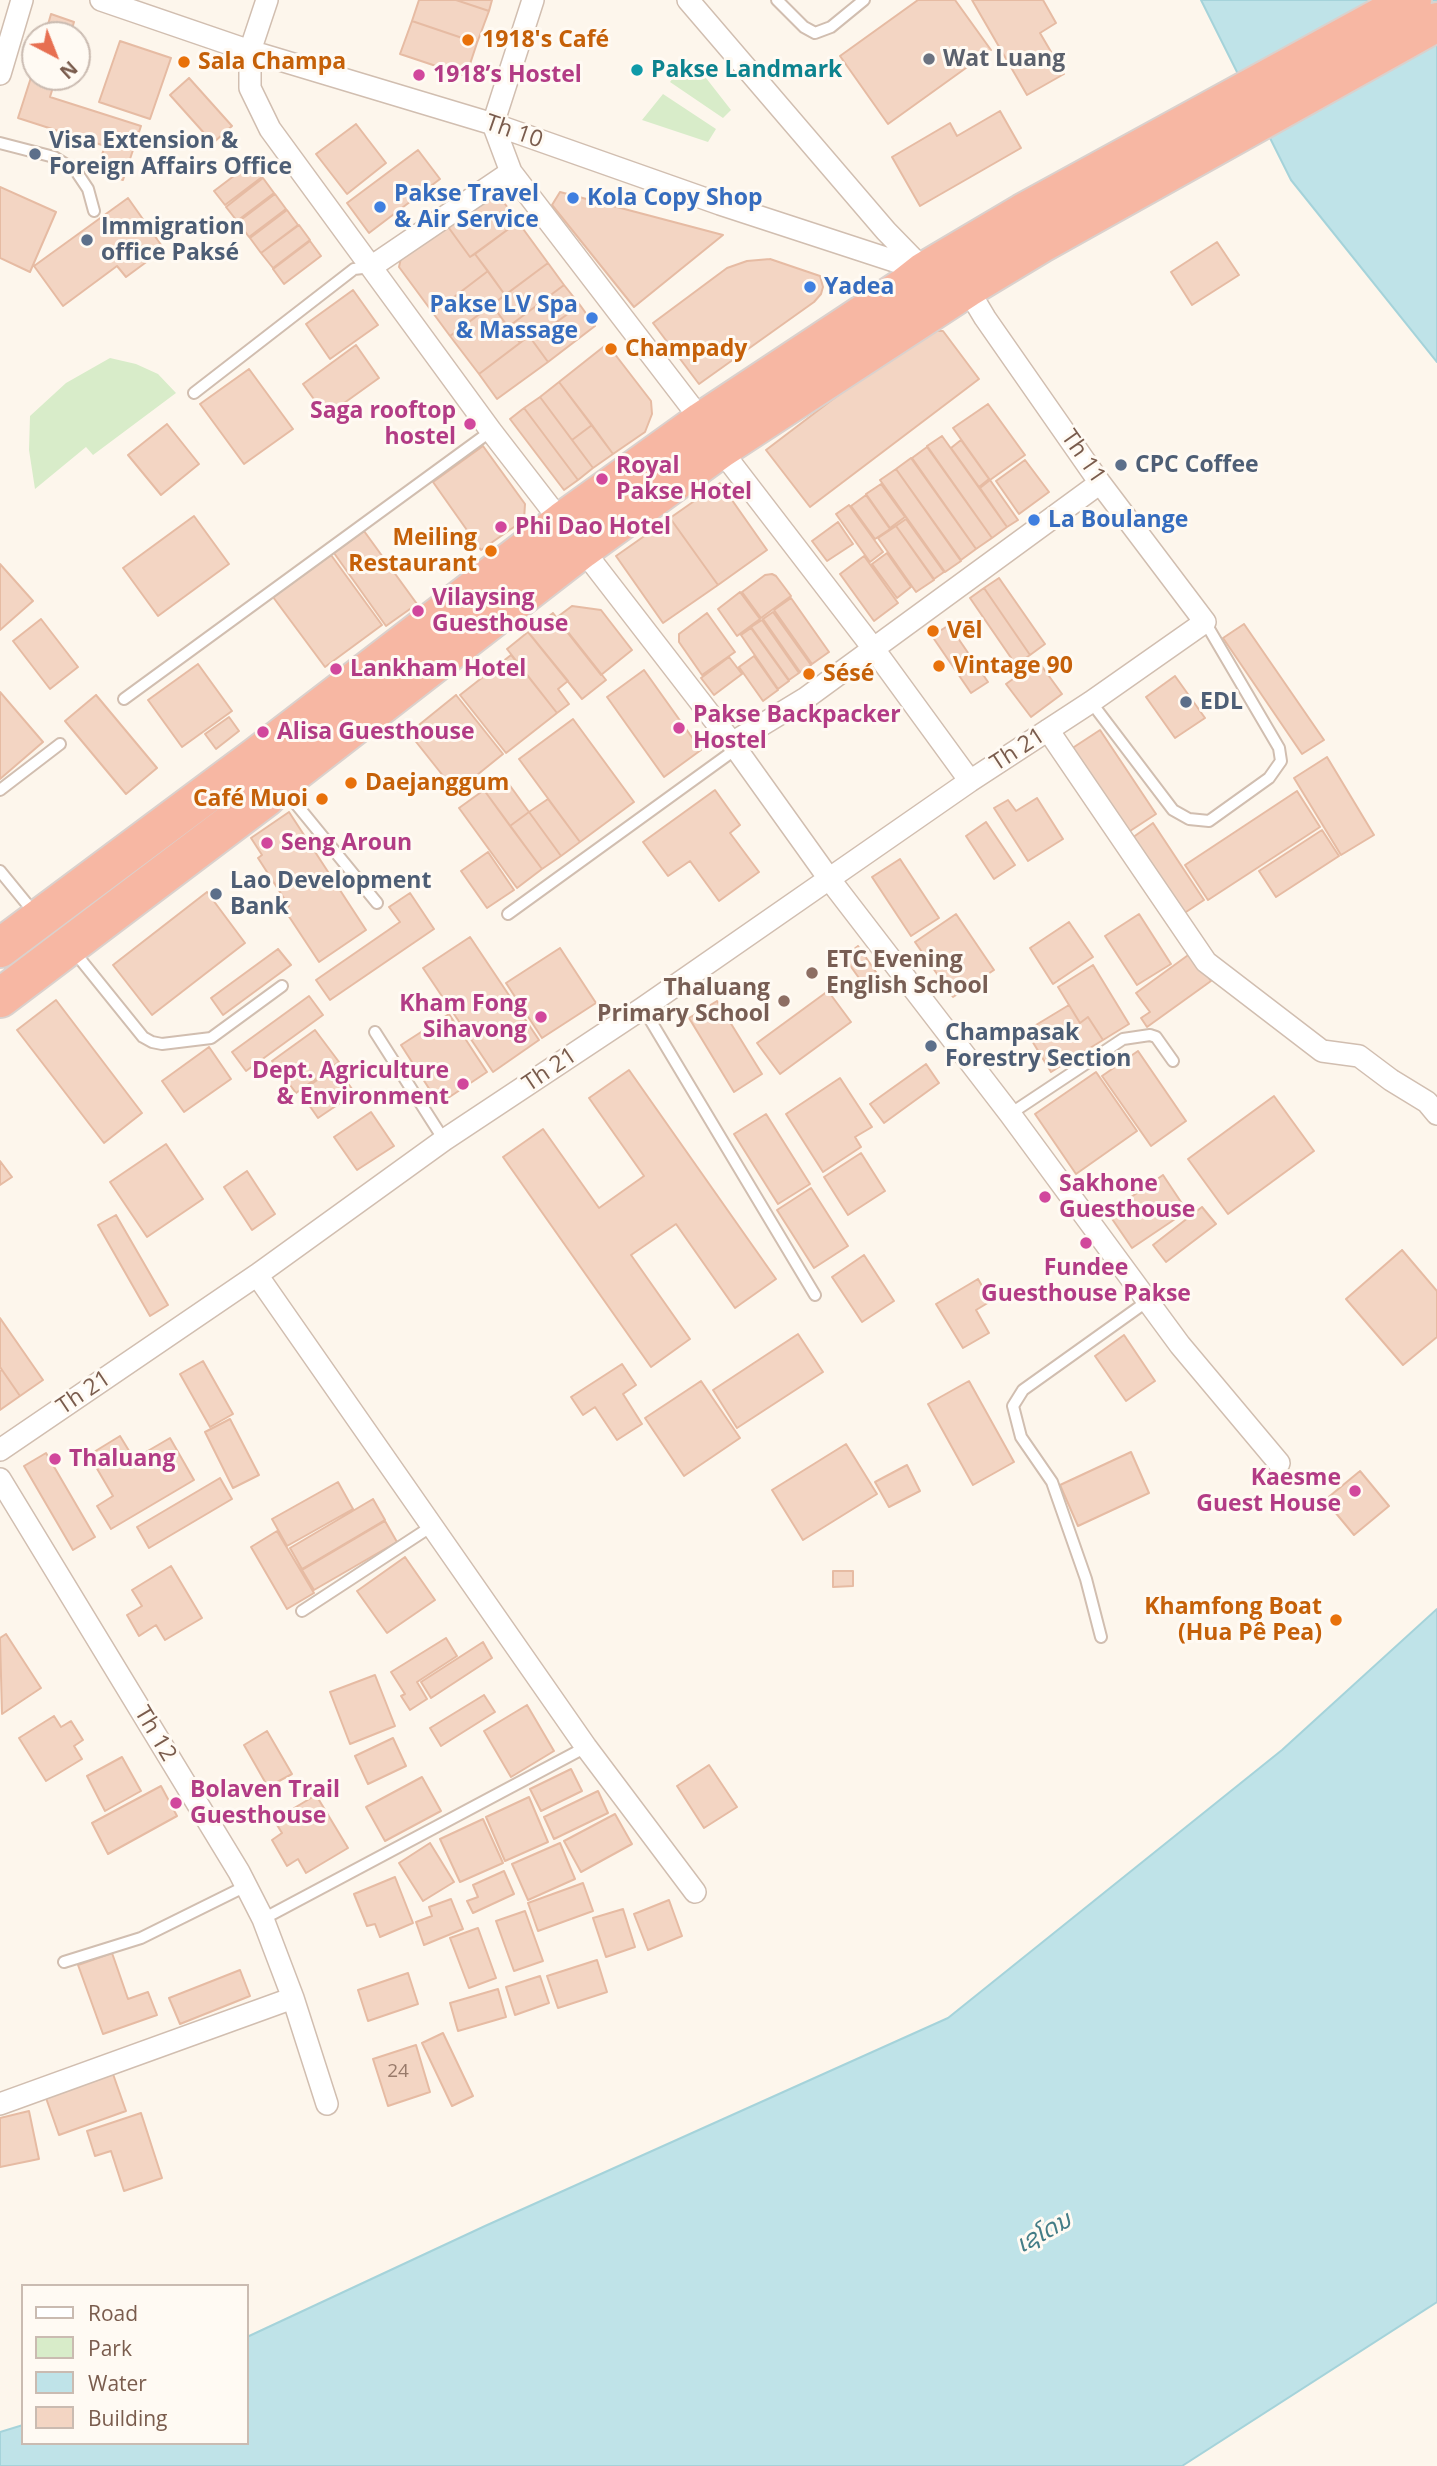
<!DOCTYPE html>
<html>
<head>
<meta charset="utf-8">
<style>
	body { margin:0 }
	#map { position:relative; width:1437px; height:2466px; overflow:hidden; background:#fdf6ec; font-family:"Open Sans",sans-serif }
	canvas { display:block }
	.legend { position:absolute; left:21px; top:2284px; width:228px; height:161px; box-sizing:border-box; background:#fffaf3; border:2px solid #cabbb1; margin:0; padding:9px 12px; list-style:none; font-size:21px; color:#7a5c4d }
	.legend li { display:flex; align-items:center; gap:14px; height:35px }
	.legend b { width:35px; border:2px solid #cabbb1 }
	.north { position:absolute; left:21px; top:21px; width:70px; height:70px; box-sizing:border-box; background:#fffaf3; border:2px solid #cabbb1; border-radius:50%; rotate:138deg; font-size:19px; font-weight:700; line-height:28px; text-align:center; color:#7a5c4d }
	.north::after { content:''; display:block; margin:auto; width:24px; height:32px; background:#e76f51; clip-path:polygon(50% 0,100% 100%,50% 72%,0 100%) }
</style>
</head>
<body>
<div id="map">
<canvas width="1437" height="2466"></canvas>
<ul class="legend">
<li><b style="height:9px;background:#fff"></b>Road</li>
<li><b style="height:19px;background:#d8ecc9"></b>Park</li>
<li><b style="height:19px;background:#bfe3e8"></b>Water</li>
<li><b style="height:19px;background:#f3d5c3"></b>Building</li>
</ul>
<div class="north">N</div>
</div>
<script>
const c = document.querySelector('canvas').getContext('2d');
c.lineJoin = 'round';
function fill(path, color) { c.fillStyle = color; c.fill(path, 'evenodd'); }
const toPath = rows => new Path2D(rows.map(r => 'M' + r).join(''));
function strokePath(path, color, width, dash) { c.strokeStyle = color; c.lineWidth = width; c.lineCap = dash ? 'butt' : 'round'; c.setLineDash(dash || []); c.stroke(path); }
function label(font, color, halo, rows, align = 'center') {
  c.font = font + ' "Open Sans","Noto Sans Lao",sans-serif'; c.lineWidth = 6; c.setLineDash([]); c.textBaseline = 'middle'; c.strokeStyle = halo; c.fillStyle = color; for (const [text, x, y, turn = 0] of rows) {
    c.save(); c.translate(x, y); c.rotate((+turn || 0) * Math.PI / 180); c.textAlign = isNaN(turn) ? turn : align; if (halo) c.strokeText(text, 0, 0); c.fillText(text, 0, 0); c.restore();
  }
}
fill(toPath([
	[687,60,699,69,731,110,723,118,670,82],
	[663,94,716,129,708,142,642,120],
	[110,358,136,364,158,374,176,393,93,455,86,447,35,489,29,450,30,416,66,383]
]), '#d8ecc9');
const water = toPath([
	[1201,0,1437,0,1437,362,1291,180,1201,0],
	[1437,1609,1437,2302,1182,2466,0,2466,0,2432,23,2425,23,2443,247,2443,247,2337,485,2226,948,2018,1282,1750,1437,1609]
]);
fill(water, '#bfe3e8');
strokePath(water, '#a5d3da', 2);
const building = toPath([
	[419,0,456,0,489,11,477,43,412,21,419,0],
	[456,0,492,0,489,11,456,0],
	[918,0,955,0,991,50,888,124,840,56,918,0],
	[972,0,1043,0,1056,23,1040,33,1064,74,1027,95,972,0],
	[51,14,74,22,70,35,45,35,51,14],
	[412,21,477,43,466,76,400,54,412,21],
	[120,41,171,58,150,119,99,102,120,41],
	[35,65,35,77,56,77,50,97,141,126,123,180,96,171,105,146,18,118,35,65],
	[189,78,232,126,213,143,170,95,189,78],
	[1000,111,1021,148,920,206,892,157,950,123,957,136,1000,111],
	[356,124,386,163,347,194,316,154,356,124],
	[418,150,440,179,369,233,347,203,418,150],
	[251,163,262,177,225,205,214,191,251,163],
	[263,178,274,193,237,221,226,207,263,178],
	[0,187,56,212,30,272,0,258,0,187],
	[560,192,723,235,634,307,552,205,560,192],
	[275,194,286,209,249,237,238,222,275,194],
	[500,197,518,222,470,257,446,224,482,198,500,197],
	[128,198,164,249,126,277,117,266,63,306,34,266,128,198],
	[287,210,298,225,261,253,250,238,287,210],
	[518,222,548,263,505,295,475,254,518,222],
	[446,224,470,257,475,254,488,271,433,313,399,267,401,258,446,224],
	[299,225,310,240,273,268,261,253,299,225],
	[310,241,321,256,284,284,273,269,310,241],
	[1217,242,1239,275,1192,305,1171,272,1217,242],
	[770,259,820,276,823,287,821,294,814,302,699,384,653,323,727,268,747,261,770,259],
	[548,263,564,285,508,327,492,305,548,263],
	[488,271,505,295,450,336,433,313,488,271],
	[564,285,580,305,532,340,529,336,520,343,508,327,564,285],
	[353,290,378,325,330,359,306,324,353,290],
	[492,305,520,343,479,374,450,336,492,305],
	[580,305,595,326,548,362,532,340,580,305],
	[930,331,943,331,979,379,810,507,766,450,920,333,930,331],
	[529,336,548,362,497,399,479,374,529,336],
	[607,344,651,401,652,414,645,432,613,454,559,382,607,344],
	[356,345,379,378,326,416,303,384,356,345],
	[249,369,293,429,244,464,200,404,249,369],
	[559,382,592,425,572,440,540,397,559,382],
	[540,397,593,468,578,480,524,408,540,397],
	[988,404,1025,455,990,480,953,428,988,404],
	[524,408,578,480,564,490,510,419,524,408],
	[167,424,199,464,161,495,128,455,167,424],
	[592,425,613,454,593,468,572,440,592,425],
	[942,436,1007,527,992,538,927,446,942,436],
	[961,440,989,479,979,487,951,448,961,440],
	[483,446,525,504,524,520,481,550,433,482,483,446],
	[927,447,992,538,976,549,912,458,927,447],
	[911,458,976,549,961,560,896,469,911,458],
	[1025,460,1049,492,1019,514,996,481,1025,460],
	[896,469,961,561,945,572,880,480,896,469],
	[990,480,1018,520,1007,527,980,488,990,480],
	[720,483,767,550,718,585,670,518,720,483],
	[881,484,905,517,890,528,866,494,881,484],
	[866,495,890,529,875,539,851,506,866,495],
	[849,505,883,552,870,562,836,514,849,505],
	[194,516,229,564,158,616,123,568,194,516],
	[670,518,718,585,663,623,616,556,670,518],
	[906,519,944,572,934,579,896,526,906,519],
	[838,522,853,544,827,561,812,541,838,522],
	[896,526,934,580,916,592,878,538,896,526],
	[364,531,417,604,386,626,334,553,364,531],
	[887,553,911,587,897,598,872,564,887,553],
	[331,555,382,625,325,667,273,597,331,555],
	[864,556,898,603,874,621,840,574,864,556],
	[0,564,33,601,0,630,0,564],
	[772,574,776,576,791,596,761,618,742,592,765,575,772,574],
	[999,578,1045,644,1030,655,984,588,999,578],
	[984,588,1030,655,1016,665,970,598,984,588],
	[740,592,760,619,737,636,718,609,740,592],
	[791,598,829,652,812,664,774,610,791,598],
	[572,606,601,610,632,650,601,675,556,618,572,606],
	[773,612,811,665,800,672,763,619,773,612],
	[553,613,606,680,582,699,528,632,553,613],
	[707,613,735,652,702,675,679,642,679,634,707,613],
	[41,619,78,667,50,689,13,641,41,619],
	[762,620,799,673,789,680,751,627,762,620],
	[1244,624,1324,740,1302,754,1223,638,1244,624],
	[949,625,988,682,971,693,932,636,949,625],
	[751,628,789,681,778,689,741,635,751,628],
	[528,632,568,681,558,689,569,704,557,713,507,649,528,632],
	[511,655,557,713,506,753,460,695,511,655],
	[754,656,778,690,763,701,739,667,754,656],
	[729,657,742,674,714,695,701,678,729,657],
	[1038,661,1062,694,1031,717,1006,684,1038,661],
	[198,664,232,711,182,747,148,700,198,664],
	[644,670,701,750,664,777,607,697,644,670],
	[1175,676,1205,718,1175,738,1146,697,1175,676],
	[0,692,43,742,0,779,0,692],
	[96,695,157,768,126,794,65,721,96,695],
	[456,695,503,754,456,792,409,733,456,695],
	[229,717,239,731,216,749,205,734,229,717],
	[573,719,634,802,580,842,519,759,573,719],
	[1100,730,1156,814,1127,833,1071,749,1100,730],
	[1327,757,1374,835,1341,855,1294,778,1327,757],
	[503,776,529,812,510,826,484,790,503,776],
	[484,790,542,869,517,888,459,808,484,790],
	[715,790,740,825,730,833,759,872,719,901,690,861,668,876,643,842,715,790],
	[1297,791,1320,827,1208,900,1185,865,1297,791],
	[1037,798,1063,839,1028,861,994,808,1008,800,1016,811,1037,798],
	[548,799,580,842,561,856,529,812,548,799],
	[289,812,366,930,319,962,284,909,289,906,258,858,262,855,251,838,289,812],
	[529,812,561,856,542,869,510,826,529,812],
	[986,822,1015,865,994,879,966,836,986,822],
	[1153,823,1204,900,1183,914,1132,838,1153,823],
	[1322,830,1339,856,1276,897,1259,871,1322,830],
	[488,852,514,890,487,908,461,871,488,852],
	[900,859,939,918,911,936,872,877,900,859],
	[207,892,245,943,152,1015,113,965,207,892],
	[410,893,434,929,330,1000,316,980,400,922,389,907,410,893],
	[956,914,994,970,953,997,915,942,956,914],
	[1139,914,1171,964,1137,985,1105,936,1139,914],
	[1069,922,1093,957,1053,984,1030,948,1069,922],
	[470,937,539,1040,493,1072,423,968,470,937],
	[858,946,878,975,864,985,844,957,858,946],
	[560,948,596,1003,542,1038,506,983,560,948],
	[278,949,291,965,223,1015,211,998,278,949],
	[1191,953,1211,981,1147,1027,1141,1018,1150,1012,1136,993,1191,953],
	[1093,965,1129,1024,1103,1040,1088,1017,1080,1023,1058,987,1093,965],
	[828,991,851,1022,780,1074,757,1043,828,991],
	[309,996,323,1015,246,1071,232,1052,309,996],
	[56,1000,142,1113,104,1143,17,1030,56,1000],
	[717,1001,762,1074,734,1092,689,1018,717,1001],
	[1069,1005,1080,1023,1088,1017,1103,1040,1051,1072,1026,1031,1069,1005],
	[449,1014,487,1072,439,1104,401,1045,449,1014],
	[315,1030,339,1062,296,1093,272,1061,315,1030],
	[209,1047,231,1079,184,1112,162,1081,209,1047],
	[1138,1051,1186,1121,1151,1146,1102,1076,1138,1051],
	[926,1064,939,1083,884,1123,870,1104,926,1064],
	[336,1067,355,1093,318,1118,300,1092,336,1067],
	[629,1070,776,1279,735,1308,676,1224,631,1255,690,1339,651,1367,503,1157,543,1129,599,1208,644,1176,589,1098,629,1070],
	[1096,1072,1137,1131,1076,1174,1035,1114,1096,1072],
	[840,1078,872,1127,855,1137,861,1147,823,1172,786,1114,840,1078],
	[1274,1096,1314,1151,1228,1214,1188,1159,1274,1096],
	[371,1112,394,1146,357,1170,334,1137,371,1112],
	[766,1114,810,1184,778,1204,734,1134,766,1114],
	[166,1144,203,1199,147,1237,110,1182,166,1144],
	[861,1153,885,1191,848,1215,824,1177,861,1153],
	[0,1161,12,1177,0,1185,0,1161],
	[247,1171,275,1214,252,1230,224,1187,247,1171],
	[1163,1175,1187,1211,1132,1248,1108,1213,1163,1175],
	[811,1188,848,1246,814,1268,777,1210,811,1188],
	[1202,1207,1216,1224,1166,1262,1153,1245,1202,1207],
	[116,1215,168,1305,150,1316,98,1225,116,1215],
	[1402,1250,1437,1291,1437,1337,1403,1365,1346,1299,1402,1250],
	[864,1255,894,1301,862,1322,832,1277,864,1255],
	[978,1279,991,1301,976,1310,989,1333,963,1348,936,1304,978,1279],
	[0,1318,43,1380,20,1396,0,1367,0,1318],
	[798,1334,823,1372,737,1428,713,1390,798,1334],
	[1124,1335,1155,1381,1126,1401,1095,1356,1124,1335],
	[203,1361,233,1414,210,1427,180,1374,203,1361],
	[622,1364,636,1385,623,1394,642,1424,617,1440,595,1407,583,1415,571,1397,622,1364],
	[2,1370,20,1396,0,1410,0,1371,2,1370],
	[701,1381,740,1438,684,1476,645,1418,701,1381],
	[969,1381,1014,1462,973,1485,928,1404,969,1381],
	[230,1419,259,1475,233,1488,205,1432,230,1419],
	[120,1436,134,1459,170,1438,194,1480,111,1529,97,1506,113,1496,89,1455,120,1436],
	[846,1444,877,1494,803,1540,772,1490,846,1444],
	[1131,1452,1149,1493,1078,1526,1060,1485,1131,1452],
	[46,1453,95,1537,73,1550,24,1466,46,1453],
	[907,1465,920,1491,889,1507,875,1482,907,1465],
	[1360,1471,1389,1506,1354,1535,1325,1500,1360,1471],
	[220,1478,232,1499,149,1548,137,1527,220,1478],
	[338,1482,353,1509,287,1546,272,1519,338,1482],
	[373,1499,385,1520,302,1569,290,1548,373,1499],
	[385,1521,397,1542,314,1590,302,1570,385,1521],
	[277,1531,314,1593,287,1609,251,1547,277,1531],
	[405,1557,435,1600,387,1633,357,1591,405,1557],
	[171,1566,202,1618,165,1640,156,1625,139,1636,127,1615,142,1606,132,1590,171,1566],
	[833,1571,853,1571,853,1586,833,1587,833,1571],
	[6,1634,41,1688,2,1714,0,1638,6,1634],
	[446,1638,457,1656,417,1682,427,1699,410,1710,401,1696,405,1694,391,1672,446,1638],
	[483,1642,492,1658,431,1698,421,1682,483,1642],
	[375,1675,395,1726,350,1744,330,1692,375,1675],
	[484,1695,495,1712,441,1746,430,1728,484,1695],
	[527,1705,554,1751,511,1777,484,1731,527,1705],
	[54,1716,61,1727,71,1721,83,1740,74,1746,82,1759,46,1781,19,1738,54,1716],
	[267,1731,292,1774,268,1787,244,1745,267,1731],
	[393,1738,406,1766,368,1784,355,1756,393,1738],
	[122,1757,141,1791,105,1811,87,1776,122,1757],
	[709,1765,737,1807,704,1828,677,1786,709,1765],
	[571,1769,582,1791,541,1811,530,1789,571,1769],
	[422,1777,441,1811,385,1841,366,1807,422,1777],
	[161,1786,177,1816,108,1854,92,1823,161,1786],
	[598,1791,608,1813,554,1839,544,1817,598,1791],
	[316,1795,348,1848,306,1873,298,1859,287,1866,272,1840,282,1833,274,1820,316,1795],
	[529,1797,548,1842,505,1861,486,1817,529,1797],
	[615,1814,632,1844,581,1872,564,1841,615,1814],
	[483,1819,503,1863,460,1882,440,1839,483,1819],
	[430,1843,454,1882,423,1901,399,1863,430,1843],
	[560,1843,575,1879,528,1900,512,1864,560,1843],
	[504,1871,514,1894,473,1913,467,1901,478,1897,473,1885,504,1871],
	[395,1877,413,1923,380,1937,375,1924,367,1926,354,1894,395,1877],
	[583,1883,593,1911,538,1931,528,1903,583,1883],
	[451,1899,463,1929,424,1945,416,1922,432,1916,429,1907,451,1899],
	[669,1900,682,1936,648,1950,634,1914,669,1900],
	[623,1909,635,1947,606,1957,593,1918,623,1909],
	[525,1911,543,1961,514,1971,496,1921,525,1911],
	[478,1928,496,1978,469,1988,450,1938,478,1928],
	[112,1953,128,1999,148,1992,157,2015,103,2034,78,1965,112,1953],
	[597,1960,607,1992,558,2008,547,1976,597,1960],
	[240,1970,250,1996,180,2024,169,1998,240,1970],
	[408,1973,418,2004,368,2021,358,1990,408,1973],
	[540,1976,549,2003,515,2015,506,1987,540,1976],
	[498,1989,506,2017,458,2031,450,2003,498,1989],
	[443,2033,473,2096,452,2106,422,2043,443,2033],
	[416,2045,430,2092,388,2106,373,2059,416,2045],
	[113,2074,126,2111,59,2135,46,2098,113,2074],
	[29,2111,39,2159,0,2167,0,2118,29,2111],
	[141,2113,162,2178,124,2191,111,2151,95,2156,87,2131,141,2113]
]);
fill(building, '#f3d5c3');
strokePath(building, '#e6bba3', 2);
const lane = toPath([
	[777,0,804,27,815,33,831,27,864,0],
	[0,143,54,157,76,171,88,189,94,211],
	[194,393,354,269,371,267],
	[124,699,491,431],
	[1091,702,1173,810,1189,819,1209,821,1269,778,1281,761,1279,748,1205,622],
	[283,788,377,903],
	[0,790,60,744],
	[0,871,36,915],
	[508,914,736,749],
	[72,949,143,1037,152,1042,162,1044,211,1038,282,986],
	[643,1008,815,1295],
	[375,1032,444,1140],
	[1010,1114,1123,1039,1150,1035,1156,1037,1173,1061],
	[302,1611,432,1526],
	[1101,1637,1086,1579,1052,1482,1021,1437,1013,1406,1023,1390,1149,1300],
	[263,1919,586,1747],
	[64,1962,141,1938,246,1886]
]);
const street = toPath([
	[101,0,250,51,493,124,720,204,925,271],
	[267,0,250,51,250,88,270,129,491,431,732,743,830,880,1010,1114,1180,1345,1279,1463],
	[533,0,493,124,511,172,702,421,720,449,873,648,970,781],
	[688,0,886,231,924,270],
	[0,74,22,0],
	[371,267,511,172],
	[1048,730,1206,962,1322,1051,1359,1056,1391,1080,1427,1102,1437,1114],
	[732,743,806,698,1100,483],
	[257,1275,586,1747,695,1892],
	[0,1450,257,1275,444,1140,643,1008,970,781,1091,702,1205,622,1100,483,985,318,967,288],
	[0,1479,239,1872,263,1919,293,1998,327,2104],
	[0,2104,293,1998]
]);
const highway = toPath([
	[0,948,256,757,563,521,702,421,906,286,925,271,1023,213,1412,0],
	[0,998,266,797,279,784,582,549,720,449,967,288,1040,244,1437,22]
]);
strokePath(lane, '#d1beb0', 14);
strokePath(street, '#d1beb0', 24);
strokePath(highway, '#dad1cd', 42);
strokePath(lane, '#fff', 10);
strokePath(street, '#fff', 21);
strokePath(highway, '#f7b7a3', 38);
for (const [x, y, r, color] of [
	[468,40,7,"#e8710a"],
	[929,59,7,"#6b7280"],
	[184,62,7,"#e8710a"],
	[637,70,7,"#0f9aa8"],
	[419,75,7,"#d1479c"],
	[35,154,7,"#5c6f8a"],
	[573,198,7,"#3f7fe0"],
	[380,207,7,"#3f7fe0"],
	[87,240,7,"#5c6f8a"],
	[810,287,7,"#3f7fe0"],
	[592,318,7,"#3f7fe0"],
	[611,349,7,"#e8710a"],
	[470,424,7,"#d1479c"],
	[1121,465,7,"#5c6f8a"],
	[602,479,7,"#d1479c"],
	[1034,520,7,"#3f7fe0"],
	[501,527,7,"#d1479c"],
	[491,551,7,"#e8710a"],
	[418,611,7,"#d1479c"],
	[933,631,7,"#e8710a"],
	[939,666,7,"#e8710a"],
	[336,669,7,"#d1479c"],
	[809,674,7,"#e8710a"],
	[1186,702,7,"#5c6f8a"],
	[679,728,7,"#d1479c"],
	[263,732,7,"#d1479c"],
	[351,783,7,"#e8710a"],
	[322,799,7,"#e8710a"],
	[267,843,7,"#d1479c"],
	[216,894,7,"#5c6f8a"],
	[812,973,7,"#8d6e63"],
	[784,1001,7,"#8d6e63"],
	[541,1017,7,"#d1479c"],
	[931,1046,7,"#5c6f8a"],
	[463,1084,7,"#d1479c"],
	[1045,1197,7,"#d1479c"],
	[1086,1243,7,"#d1479c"],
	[55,1459,7,"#d1479c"],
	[1355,1491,7,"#d1479c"],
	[1336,1620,7,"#e8710a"],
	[176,1803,7,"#d1479c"]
]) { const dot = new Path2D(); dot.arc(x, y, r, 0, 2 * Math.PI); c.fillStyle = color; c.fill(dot); strokePath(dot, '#fffaf3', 2.5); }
label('19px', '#987a6a', null, [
	["24",398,2072]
]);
label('bold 23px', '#c56008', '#fffaf3', [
	["1918's Café",482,40],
	["Sala Champa",198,62],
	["Champady",625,349],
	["Meiling",477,538,"right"],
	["Restaurant",477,564,"right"],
	["Vēl",947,631],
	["Vintage 90",953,666],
	["Sésé",823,674],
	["Daejanggum",365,783],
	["Café Muoi",308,799,"right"],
	["Khamfong Boat",1322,1607,"right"],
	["(Hua Pê Pea)",1322,1633,"right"]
], 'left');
label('bold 23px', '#5b616d', '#fffaf3', [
	["Wat Luang",943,59]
], 'left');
label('bold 23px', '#0d838f', '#fffaf3', [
	["Pakse Landmark",651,70]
], 'left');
label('bold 23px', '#b23c85', '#fffaf3', [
	["1918’s Hostel",433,75],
	["Saga rooftop",456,411,"right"],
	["hostel",456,437,"right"],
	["Royal",616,466],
	["Pakse Hotel",616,492],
	["Phi Dao Hotel",515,527],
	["Vilaysing",432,598],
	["Guesthouse",432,624],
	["Lankham Hotel",350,669],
	["Pakse Backpacker",693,715],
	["Hostel",693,741],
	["Alisa Guesthouse",277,732],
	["Seng Aroun",281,843],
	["Kham Fong",527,1004,"right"],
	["Sihavong",527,1030,"right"],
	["Dept. Agriculture",449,1071,"right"],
	["& Environment",449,1097,"right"],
	["Sakhone",1059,1184],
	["Guesthouse",1059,1210],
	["Fundee",1086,1268,"center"],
	["Guesthouse Pakse",1086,1294,"center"],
	["Thaluang",69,1459],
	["Kaesme",1341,1478,"right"],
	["Guest House",1341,1504,"right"],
	["Bolaven Trail",190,1790],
	["Guesthouse",190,1816]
], 'left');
label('23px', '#7a5c4d', '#fffaf3', [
	["Th 10",514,132,19],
	["Th 11",1083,457,55],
	["Th 21",1018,750,-33],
	["Th 21",550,1070,-34],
	["Th 21",84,1393,-34],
	["Th 12",155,1734,59]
]);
label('bold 23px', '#4e5e75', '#fffaf3', [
	["Visa Extension &",49,141],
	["Foreign Affairs Office",49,167],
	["Immigration",101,227],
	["office Paksé",101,253],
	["CPC Coffee",1135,465],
	["EDL",1200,702],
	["Lao Development",230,881],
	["Bank",230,907],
	["Champasak",945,1033],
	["Forestry Section",945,1059]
], 'left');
label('bold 23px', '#366cbe', '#fffaf3', [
	["Pakse Travel",394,194],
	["& Air Service",394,220],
	["Kola Copy Shop",587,198],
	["Yadea",824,287],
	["Pakse LV Spa",578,305,"right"],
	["& Massage",578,331,"right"],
	["La Boulange",1048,520]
], 'left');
label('bold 23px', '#785e54', '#fffaf3', [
	["ETC Evening",826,960],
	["English School",826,986],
	["Thaluang",770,988,"right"],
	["Primary School",770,1014,"right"]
], 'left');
label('italic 24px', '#437c86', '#fffaf3', [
	["ເຊໂດນ",1044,2233,-29]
]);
</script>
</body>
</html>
